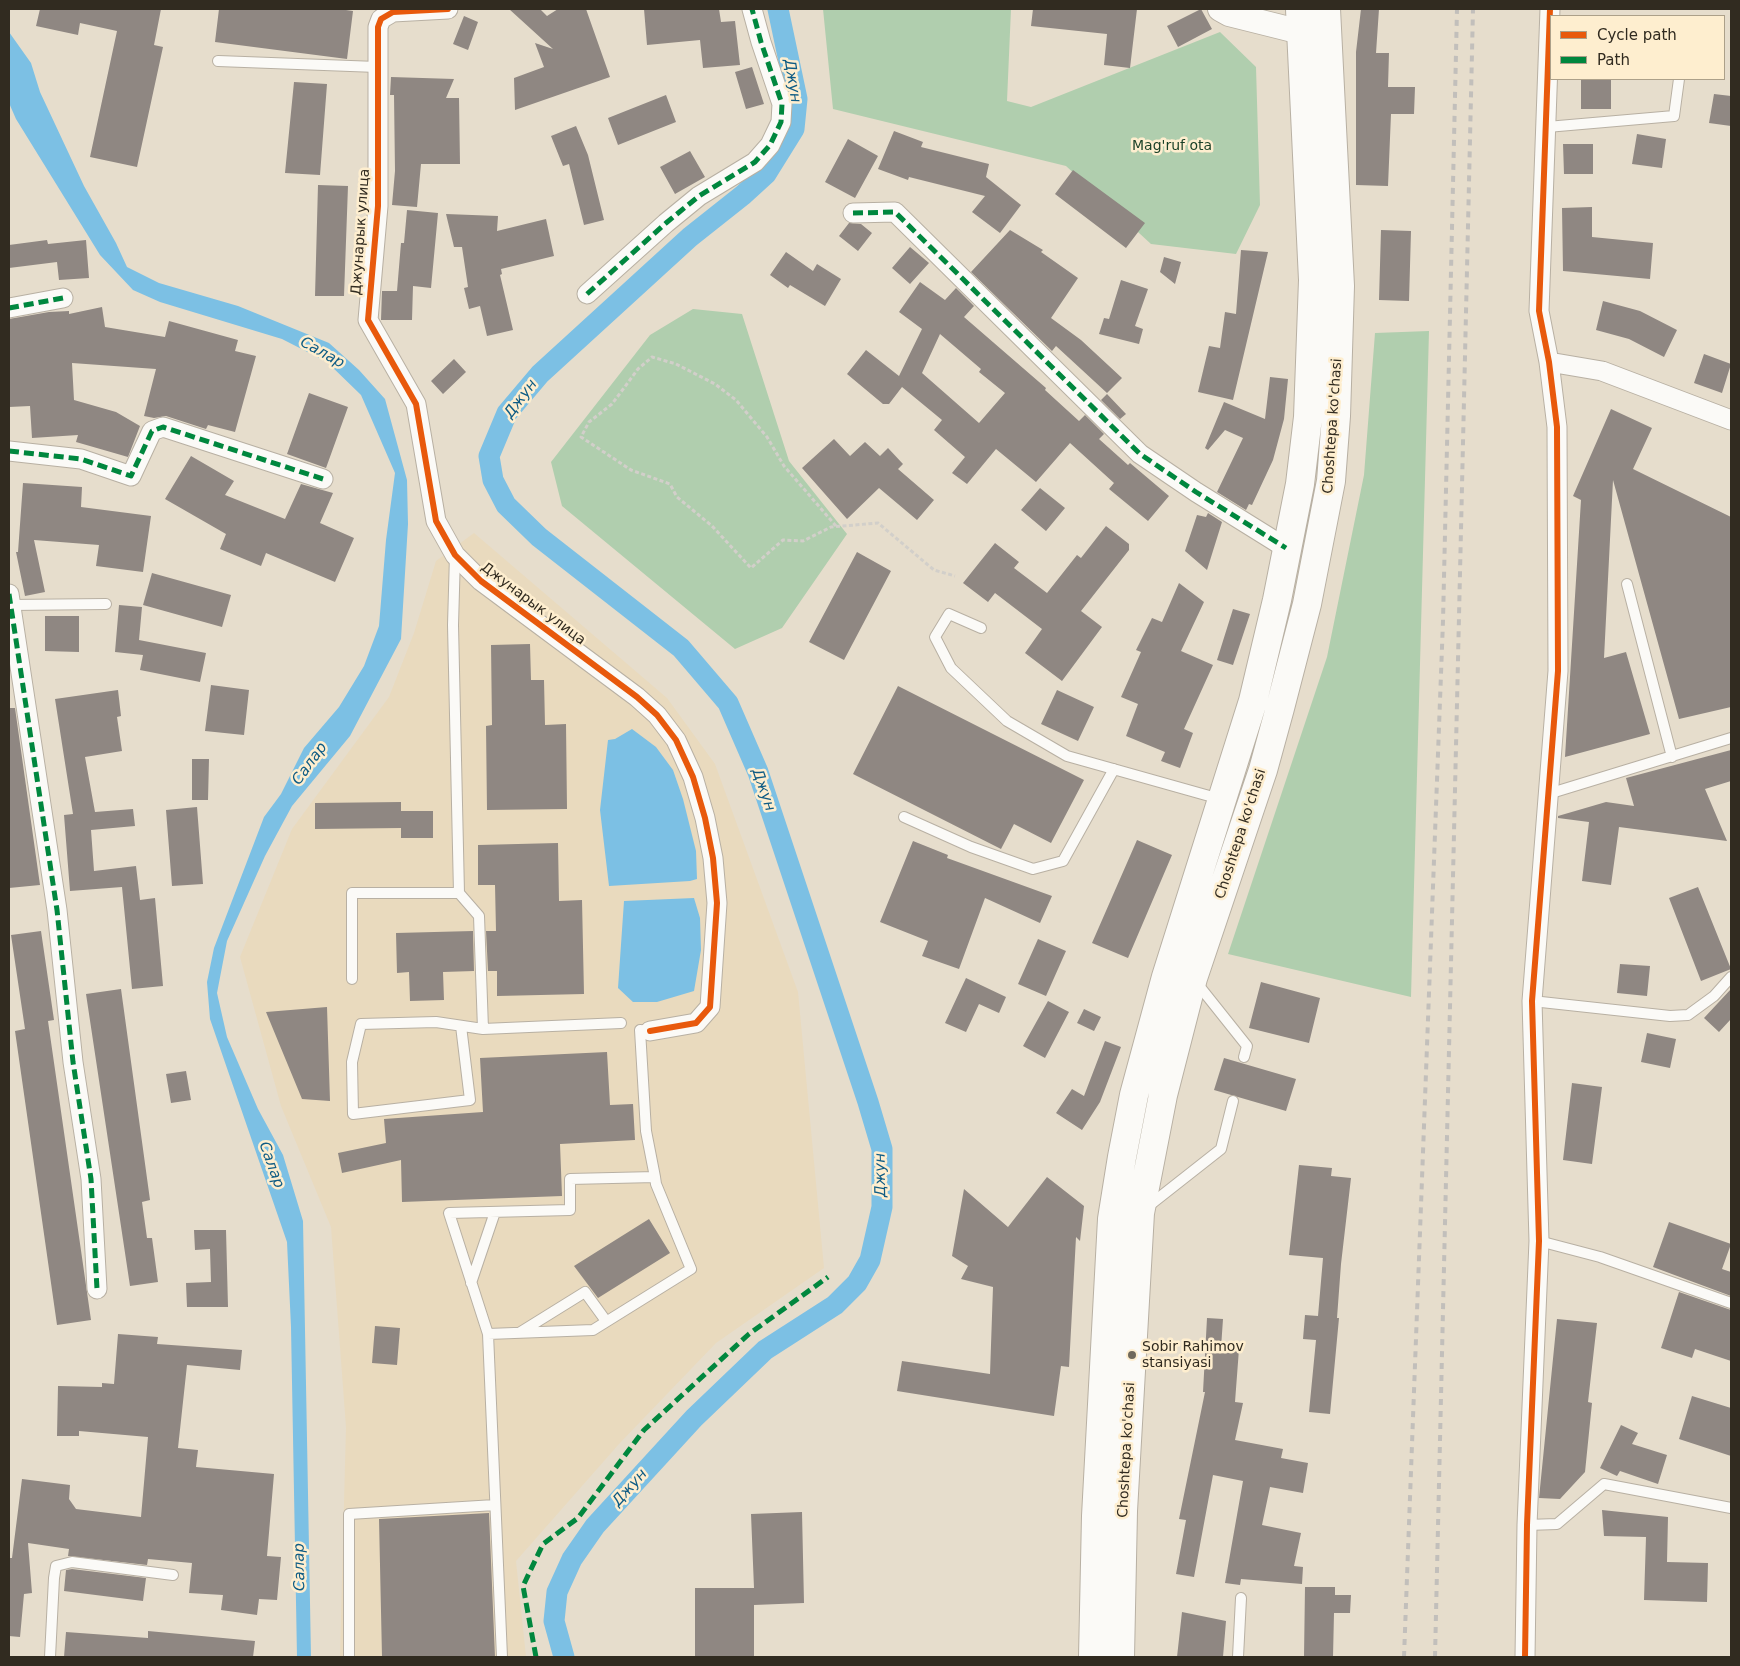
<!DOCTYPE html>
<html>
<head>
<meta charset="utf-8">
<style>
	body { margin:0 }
	#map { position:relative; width:1740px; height:1666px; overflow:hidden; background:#e6ddcc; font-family:"DejaVu Sans",sans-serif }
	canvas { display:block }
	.frame { position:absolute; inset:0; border:10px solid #312b20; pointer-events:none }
	.legend { position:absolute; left:1550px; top:15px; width:175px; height:65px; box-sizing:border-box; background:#feeecf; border:1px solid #aca089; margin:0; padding:6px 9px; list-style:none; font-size:15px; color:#312b20 }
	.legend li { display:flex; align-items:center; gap:10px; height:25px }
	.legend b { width:25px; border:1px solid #aca089 }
</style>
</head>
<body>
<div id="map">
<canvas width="1740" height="1666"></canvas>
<div class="frame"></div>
<ul class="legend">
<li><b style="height:6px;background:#e8590c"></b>Cycle path</li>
<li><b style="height:6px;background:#00873e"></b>Path</li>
</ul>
</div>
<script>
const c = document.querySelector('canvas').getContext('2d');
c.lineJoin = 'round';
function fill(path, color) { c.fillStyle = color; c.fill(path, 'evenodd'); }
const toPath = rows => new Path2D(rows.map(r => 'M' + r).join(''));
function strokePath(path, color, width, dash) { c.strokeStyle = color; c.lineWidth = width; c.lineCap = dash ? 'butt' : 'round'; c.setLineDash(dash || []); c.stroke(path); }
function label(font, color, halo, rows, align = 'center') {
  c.font = font + ' "DejaVu Sans",sans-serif'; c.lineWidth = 5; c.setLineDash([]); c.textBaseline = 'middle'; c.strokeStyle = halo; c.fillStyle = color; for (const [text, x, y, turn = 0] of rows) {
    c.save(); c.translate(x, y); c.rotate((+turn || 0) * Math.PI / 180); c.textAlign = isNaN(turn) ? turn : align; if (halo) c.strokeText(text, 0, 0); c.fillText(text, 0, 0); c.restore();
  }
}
fill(toPath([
	[474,533,667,698,715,764,798,992,824,1268,716,1343,619,1444,516,1561,526,1657,340,1657,346,1427,331,1227,281,1106,240,957,292,829,389,697,414,633,436,561]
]), '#e9dabe');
fill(toPath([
	[823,9,1011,9,1007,101,1031,107,1220,32,1256,67,1260,205,1236,254,1151,244,1066,166,833,109],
	[693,309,742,314,789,461,847,534,782,628,735,649,562,506,551,462,650,335],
	[1429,331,1411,997,1228,954,1327,657,1364,475,1375,333]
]), '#b0ceae');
fill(toPath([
	[9,32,31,63,40,92,84,186,116,243,127,267,159,283,238,306,329,343,359,370,385,399,407,480,408,524,401,639,350,736,292,806,265,856,227,941,217,993,227,1037,258,1109,283,1155,303,1221,311,1657,297,1657,291,1327,287,1242,210,1019,207,982,214,948,264,817,281,794,304,748,339,707,364,666,379,626,386,540,395,473,361,395,327,362,282,339,160,302,133,290,100,255,16,119,9,103],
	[632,729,656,747,673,770,683,799,696,851,697,879,690,881,609,886,600,810,608,740,615,739],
	[694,898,700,918,701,950,694,991,657,1002,633,1002,618,988,624,901]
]), '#7cc0e4');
strokePath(toPath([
	[564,1657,554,1621,557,1592,572,1559,595,1526,694,1418,765,1350,835,1305,857,1283,870,1260,882,1207,882,1149,868,1102,758,772,728,703,681,648,539,537,506,505,493,480,489,456,507,413,540,374,690,237,743,195,766,174,794,129,797,99,778,9]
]), '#7cc0e4', 21);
fill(toPath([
	[40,9,161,9,154,45,163,47,137,167,90,157,117,31,80,23,78,35,36,26],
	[219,9,339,9,353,11,347,59,215,42],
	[509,9,540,9,547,16,558,9,586,9,610,77,515,110,514,78,544,67,535,43,553,49],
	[644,9,719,9,721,22,735,21,740,65,703,68,700,40,647,45],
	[1033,9,1137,9,1130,68,1104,65,1107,34,1031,26],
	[1201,9,1212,29,1178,47,1167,26],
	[1361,9,1379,9,1376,53,1389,53,1388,87,1415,87,1414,114,1391,114,1388,186,1356,185,1356,52],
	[464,16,478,22,468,50,453,44],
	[752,67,764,104,746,109,735,72],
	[391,77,454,79,446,98,459,98,460,164,421,164,417,207,392,205,395,171,394,95,390,95],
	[1581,79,1611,79,1611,109,1581,109],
	[294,82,327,84,320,175,285,173],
	[1714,94,1731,96,1731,126,1709,123],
	[666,95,676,122,618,145,608,118],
	[576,126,588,155,604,220,584,225,569,164,563,166,551,136],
	[894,131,923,142,921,147,989,164,986,177,1021,205,1000,233,972,212,985,196,909,177,908,180,878,169],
	[1637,134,1666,139,1662,168,1632,164],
	[848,139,878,156,855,198,825,182],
	[1563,144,1593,144,1593,174,1564,174],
	[690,151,705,177,675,194,660,167],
	[1073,170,1145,223,1126,248,1055,194],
	[318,185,348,186,344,296,315,296],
	[1592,207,1592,237,1653,243,1650,279,1563,271,1562,208],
	[407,210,438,213,431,288,413,286,412,320,381,320,382,291,397,291,401,243,404,243],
	[446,214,498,216,497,231,546,219,554,256,501,269,502,274,500,275,513,330,487,336,480,306,469,309,464,288,468,287,462,247,454,247],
	[849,223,861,224,872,233,858,251,839,236],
	[1010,230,1043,250,1041,252,1078,278,1051,318,1081,340,1122,378,1107,393,1056,346,1052,351,971,272],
	[1381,230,1411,231,1409,301,1379,300],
	[47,240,48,244,86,240,89,278,59,280,57,262,9,268,9,245],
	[910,247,929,263,910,284,892,268],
	[1241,250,1268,252,1233,400,1198,392,1209,346,1220,348,1225,312,1236,314],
	[786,252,813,271,817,264,841,279,825,306,790,285,788,288,770,275],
	[1164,257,1181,262,1175,284,1160,272],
	[1121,280,1148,289,1135,326,1143,329,1139,344,1099,334,1104,318,1109,319],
	[920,282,945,300,956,288,974,306,964,317,1046,388,1045,390,1079,421,1085,415,1104,434,1099,439,1128,465,1130,463,1169,496,1148,521,1109,489,1114,483,1070,443,1036,482,996,449,967,484,952,473,965,457,934,430,942,420,902,387,889,404,883,404,847,374,866,350,899,376,922,329,899,312],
	[940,334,981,369,979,372,1005,393,979,423,922,373],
	[1603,301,1640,311,1677,330,1664,357,1629,339,1596,330],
	[102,307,105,327,165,337,169,321,238,340,235,351,256,356,235,432,208,425,206,429,166,416,154,418,144,416,156,369,72,363,74,400,116,412,140,426,128,457,76,442,78,435,32,438,30,406,9,407,9,319,49,312,69,311,69,314],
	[1704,354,1731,364,1722,393,1694,383],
	[454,359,466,372,443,394,431,381],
	[1270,377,1288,379,1284,419,1273,460,1252,505,1249,504,1246,510,1217,492,1243,438,1225,430,1208,450,1205,448,1224,402,1265,419],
	[309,393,348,407,326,468,287,454],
	[1107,394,1126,414,1120,419,1101,400],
	[1611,409,1652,428,1633,469,1731,517,1731,707,1679,719,1613,480,1604,658,1626,652,1650,734,1565,757,1581,500,1573,496],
	[834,439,850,456,865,442,880,456,888,448,903,464,898,469,934,500,917,520,879,488,847,519,802,468],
	[191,456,234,481,225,495,285,519,301,484,333,493,320,523,354,538,335,582,266,553,261,566,220,549,226,534,165,499],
	[23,483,82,487,81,507,151,516,143,572,96,566,99,545,34,540,45,592,25,596,16,552,18,552],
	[1040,488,1065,508,1046,531,1021,510],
	[1208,513,1222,522,1207,570,1185,551,1197,515,1206,517],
	[1106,526,1129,544,1129,550,1081,611,1102,627,1062,681,1025,653,1042,629,995,593,988,602,963,583,995,543,1019,562,1014,568,1047,593,1077,555,1081,558],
	[857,552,891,571,844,660,809,642],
	[152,573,231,595,222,627,143,605],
	[1179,583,1204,602,1181,651,1213,665,1184,729,1193,733,1180,768,1161,761,1165,752,1126,736,1138,704,1121,697,1141,652,1136,650,1152,618,1162,622],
	[119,605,142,607,139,640,206,653,200,682,140,670,143,655,115,652],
	[1233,609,1250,614,1233,665,1217,660],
	[45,616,79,616,79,652,45,651],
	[530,644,531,680,544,680,545,725,566,724,567,809,487,810,486,726,492,725,491,645],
	[211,685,249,690,244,735,205,731],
	[898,686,1084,780,1051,843,1014,824,1001,849,853,774],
	[118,690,121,716,117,717,122,751,85,757,95,812,133,809,135,826,91,830,94,871,136,866,140,900,155,898,163,986,132,989,122,887,70,891,64,815,73,814,55,699],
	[1057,690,1094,707,1078,741,1041,724],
	[9,708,15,708,40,885,9,888],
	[1731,750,1731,781,1705,789,1727,841,1619,827,1611,885,1582,881,1589,822,1558,818,1558,816,1606,802,1634,806,1626,778],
	[192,759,209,759,208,800,192,800],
	[401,802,401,811,433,811,433,838,401,838,401,828,315,829,315,803],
	[197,807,203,884,172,886,166,810],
	[1137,840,1172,855,1128,958,1092,943],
	[913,841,948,855,947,858,1052,896,1040,923,985,898,959,969,922,956,928,941,880,922],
	[558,843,559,901,582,900,584,994,497,996,497,971,488,971,486,931,496,931,495,885,478,885,478,845],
	[1698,887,1731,969,1701,981,1669,898],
	[41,931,54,1020,48,1021,91,1320,57,1325,15,1031,25,1029,11,935],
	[473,931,474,971,443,972,444,1000,410,1001,409,972,397,973,396,933],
	[1038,939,1066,951,1046,996,1018,984],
	[1620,964,1650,966,1647,996,1617,993],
	[966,978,1006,997,999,1013,979,1004,966,1032,945,1023],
	[1261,982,1320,998,1309,1043,1249,1028],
	[121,989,150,1200,142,1202,147,1238,152,1238,158,1282,130,1286,86,994],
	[1731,989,1731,1019,1719,1032,1704,1018],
	[1048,1001,1069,1012,1045,1058,1023,1046],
	[327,1007,330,1101,302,1099,266,1012],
	[1084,1009,1101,1017,1094,1031,1077,1023],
	[1647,1033,1676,1039,1670,1068,1641,1062],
	[1105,1041,1121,1047,1100,1102,1082,1130,1056,1113,1072,1089,1084,1096],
	[607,1052,610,1105,633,1104,635,1140,560,1144,562,1196,402,1202,401,1160,342,1173,338,1153,386,1143,384,1119,483,1112,480,1058],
	[1224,1058,1296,1079,1286,1111,1214,1090],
	[186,1071,191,1100,171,1103,166,1074],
	[1572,1083,1602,1087,1592,1164,1563,1160],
	[1299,1165,1332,1168,1331,1176,1351,1178,1341,1264,1337,1318,1339,1318,1330,1414,1309,1412,1316,1340,1303,1339,1305,1315,1318,1316,1323,1258,1289,1255],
	[1047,1177,1084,1206,1080,1241,1076,1237,1069,1367,1061,1366,1054,1416,897,1391,902,1361,990,1374,993,1287,961,1279,968,1266,952,1256,964,1189,1008,1227],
	[649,1219,670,1253,598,1298,574,1266],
	[1669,1222,1731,1244,1722,1269,1731,1272,1731,1296,1653,1267],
	[194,1230,226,1230,228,1307,187,1307,186,1283,211,1282,210,1249,195,1250],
	[1679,1292,1731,1310,1731,1361,1695,1349,1692,1358,1661,1348],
	[1207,1318,1223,1319,1221,1348,1239,1349,1235,1402,1243,1403,1235,1440,1283,1449,1281,1458,1308,1463,1303,1493,1270,1487,1262,1525,1301,1533,1294,1566,1303,1567,1302,1584,1241,1579,1240,1585,1225,1583,1243,1481,1213,1475,1194,1577,1176,1574,1186,1520,1179,1519,1205,1392,1203,1392],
	[1557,1319,1597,1323,1588,1402,1592,1403,1585,1472,1560,1499,1539,1498],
	[375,1326,400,1328,397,1365,372,1363],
	[118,1334,158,1337,157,1344,242,1350,240,1370,187,1365,178,1448,198,1450,196,1467,274,1474,267,1556,281,1557,277,1600,259,1599,257,1615,221,1610,223,1595,189,1593,192,1563,148,1559,147,1565,68,1556,69,1549,28,1543,32,1593,24,1594,20,1637,9,1636,9,1558,12,1558,22,1479,70,1485,69,1499,76,1509,141,1517,148,1437,79,1431,79,1436,57,1436,58,1386,102,1387,102,1383,114,1384],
	[1692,1396,1731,1408,1731,1456,1679,1439],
	[1621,1425,1638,1433,1632,1444,1667,1455,1658,1484,1620,1471,1617,1476,1600,1468],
	[1602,1510,1668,1517,1667,1562,1708,1563,1707,1602,1644,1600,1646,1537,1604,1536],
	[802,1512,804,1603,754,1605,754,1657,695,1657,695,1588,754,1588,751,1514],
	[489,1513,495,1657,382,1657,379,1519],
	[72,1569,146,1578,143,1601,64,1591,66,1570],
	[1305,1587,1335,1587,1335,1595,1351,1595,1350,1613,1334,1613,1333,1657,1304,1657],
	[1182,1612,1226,1621,1223,1657,1177,1657],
	[148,1631,255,1641,253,1657,64,1657,66,1632,148,1638]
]), '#8f8782');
const service = toPath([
	[218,61,377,67],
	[1547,127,1674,116,1679,79],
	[1627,584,1672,757],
	[10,605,106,604],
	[981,628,949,614,935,637,951,668,1007,721,1067,756,1220,799],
	[1548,794,1731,738],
	[904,817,971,847,1033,869,1063,861,1114,769],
	[459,893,479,916,483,1029,621,1023],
	[352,979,352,893,459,893,453,625,455,555],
	[1196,982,1247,1046,1244,1057],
	[1532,1001,1670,1016,1688,1015,1714,996,1731,977],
	[461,1026,470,1100,353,1114,352,1062,361,1024,436,1022,483,1029],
	[650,1031,640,1030,646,1131,655,1177,656,1184,691,1269,593,1330,488,1334,449,1213,570,1210,570,1179,655,1177],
	[1146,1208,1221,1149,1233,1101],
	[1539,1241,1600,1257,1731,1303],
	[471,1283,495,1212],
	[519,1333,585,1292,606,1321],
	[488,1334,502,1657],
	[1527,1525,1557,1524,1604,1484,1731,1508],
	[50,1657,54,1578,56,1566,72,1562,173,1575],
	[349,1657,349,1514,495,1505],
	[1238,1657,1241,1598]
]);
const minor = toPath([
	[448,9,393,12,381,19,378,27,378,206,368,320,416,404,436,521,455,555,481,581,637,697,657,715,676,740,693,777,705,818,713,858,717,903,710,1007,696,1023,650,1031],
	[853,213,895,212,1140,454,1196,492,1286,548],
	[587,294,666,223,699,196,755,162,770,145,781,122,782,104,761,42,752,9],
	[9,308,63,298],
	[1549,362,1602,371,1731,420],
	[9,451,81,459,131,476,152,431,163,427,323,479],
	[9,594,57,910,73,1062,91,1179,97,1289],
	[1525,1657,1527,1525,1539,1241,1532,1001,1558,671,1557,427,1549,362,1539,311,1550,9]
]);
const tertiary = toPath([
	[1220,9,1229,14,1301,32,1318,33]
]);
const primary = toPath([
	[1093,1657,1096,1516,1112,1219,1122,1157,1134,1095,1166,977,1253,701,1277,600,1300,484,1308,417,1313,280,1300,9],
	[1120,1657,1123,1511,1140,1213,1163,1095,1193,978,1263,770,1280,708,1307,604,1331,481,1336,416,1340,286,1326,9]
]);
strokePath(service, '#b8b0a3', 12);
strokePath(minor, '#b8b0a3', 21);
strokePath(tertiary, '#b8b0a3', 26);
strokePath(primary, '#b8b0a3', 30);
strokePath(toPath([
	[836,526,784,466,767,437,736,400,715,384,676,364,652,357,638,369,612,404,589,422,581,437,631,470,670,484,677,497,712,526,751,568,783,540,803,541,831,527,878,523,934,570,955,576]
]), '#d2cfca', 3, [4, 2.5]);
strokePath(service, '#fbfaf7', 10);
strokePath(minor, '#fbfaf7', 19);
strokePath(tertiary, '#fbfaf7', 24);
strokePath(primary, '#fbfaf7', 28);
strokePath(toPath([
	[1404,1657,1443,621,1457,9],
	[1435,1657,1473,9]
]), '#c2bfbb', 4, [6, 6]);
strokePath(toPath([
	[853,213,895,212,1140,454,1196,492,1286,548],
	[587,294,666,223,699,196,755,162,770,145,781,122,782,104,761,42,752,9],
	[9,308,63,298],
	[9,451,81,459,131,476,152,431,163,427,323,479],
	[9,594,57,910,73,1062,91,1179,97,1289],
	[536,1657,523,1586,543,1544,578,1518,644,1430,749,1334,828,1277]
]), '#00873e', 5, [10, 5]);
strokePath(toPath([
	[448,9,393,12,381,19,378,27,378,206,368,320,416,404,436,521,455,555,481,581,637,697,657,715,676,740,693,777,705,818,713,858,717,903,710,1007,696,1023,650,1031],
	[1525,1657,1527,1525,1539,1241,1532,1001,1558,671,1557,427,1549,362,1539,311,1550,9]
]), '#e8590c', 6);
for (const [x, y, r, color] of [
	[1132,1355,5,"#70695c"]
]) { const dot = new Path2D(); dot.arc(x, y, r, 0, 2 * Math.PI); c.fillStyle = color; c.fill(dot); strokePath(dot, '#feeecf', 2); }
label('14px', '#183f26', '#feeecf', [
	["Mag'ruf ota",1172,146]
]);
label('14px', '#312b20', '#feeecf', [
	["Джунарык улица",361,232,-86],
	["Choshtepa ko'chasi",1333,426,-86],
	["Джунарык улица",533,604,37],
	["Choshtepa ko'chasi",1241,834,-72],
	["Choshtepa ko'chasi",1127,1450,-87]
]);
label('14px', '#312b20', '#feeecf', [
	["Sobir Rahimov",1142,1347],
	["stansiyasi",1142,1363]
], 'left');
label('italic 15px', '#0f5c84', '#feeecf', [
	["Джун",792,81,81],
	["Салар",322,353,29],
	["Джун",521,399,-53],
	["Салар",310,764,-54],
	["Джун",763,790,71],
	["Салар",271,1165,70],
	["Джун",881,1175,-91],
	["Джун",630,1488,-48],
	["Салар",300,1567,-91]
]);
</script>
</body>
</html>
